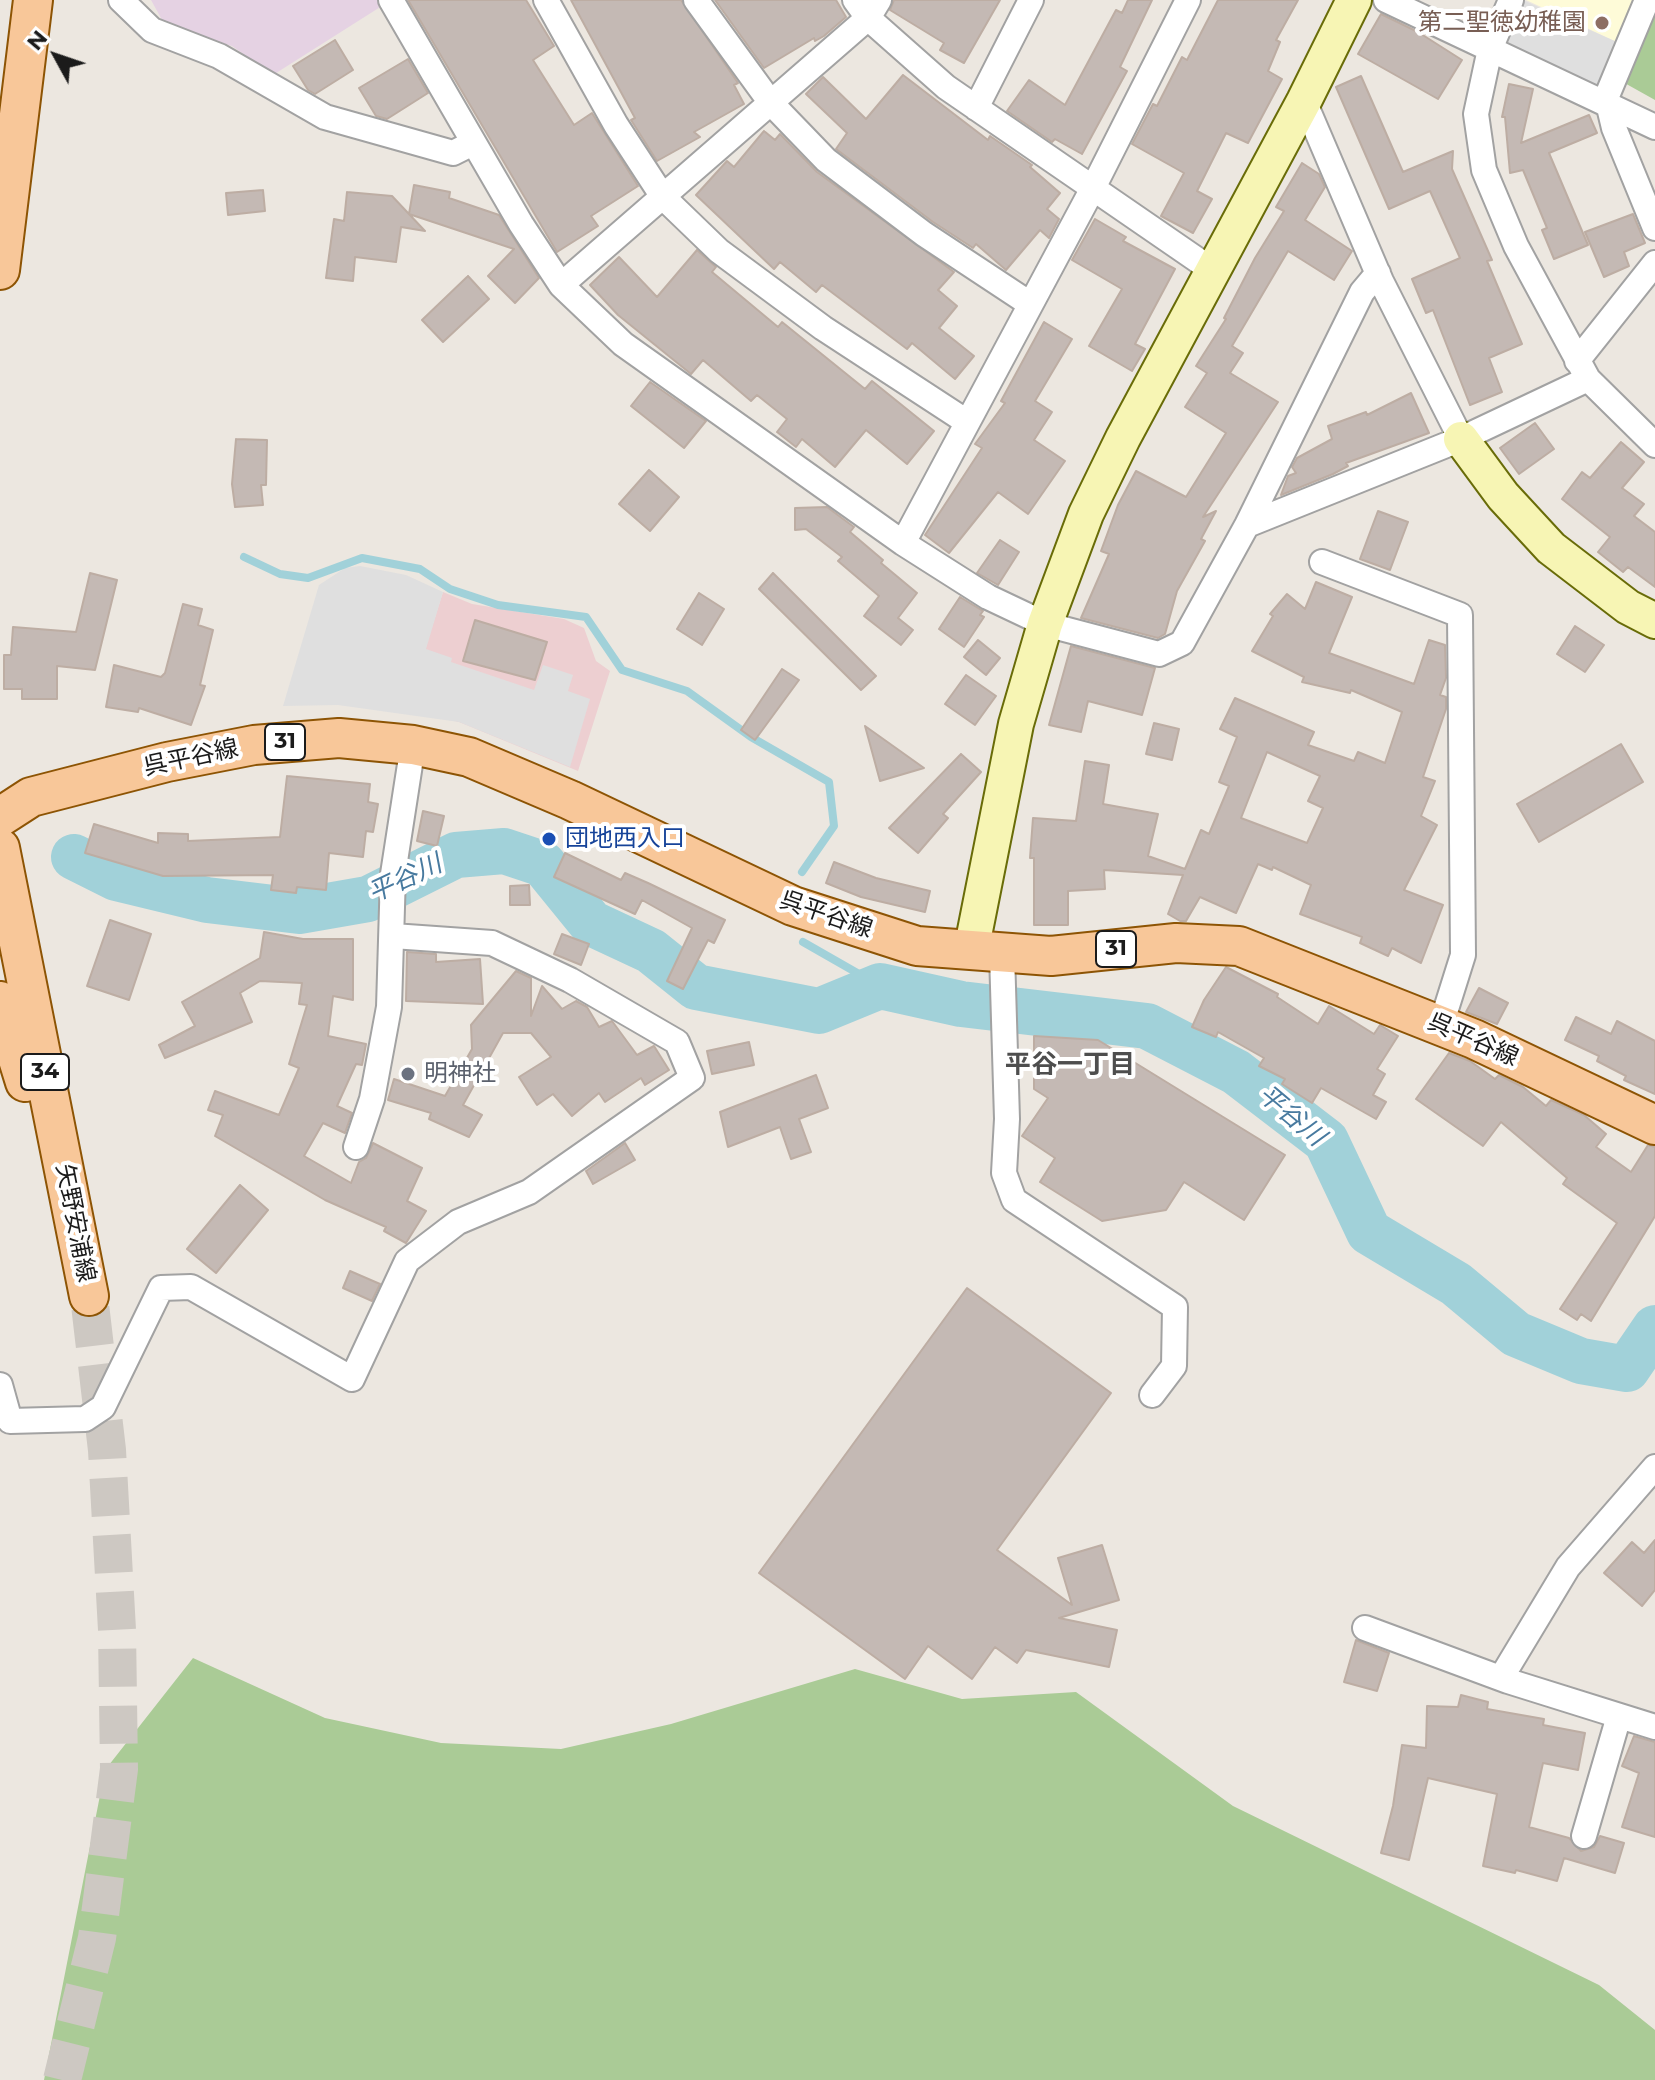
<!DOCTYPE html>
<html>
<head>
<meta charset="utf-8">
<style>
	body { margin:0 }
	#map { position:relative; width:1655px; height:2080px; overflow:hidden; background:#ece7e0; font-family:Montserrat,sans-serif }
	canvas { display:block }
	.north { position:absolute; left:16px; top:16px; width:80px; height:80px; -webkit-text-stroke:6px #fff; paint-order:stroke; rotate:310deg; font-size:22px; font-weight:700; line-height:32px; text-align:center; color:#1b1b1b }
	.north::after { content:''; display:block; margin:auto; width:28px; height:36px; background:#1b1b1b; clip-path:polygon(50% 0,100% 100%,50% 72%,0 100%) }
</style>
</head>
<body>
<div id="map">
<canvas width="1655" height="2080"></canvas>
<div class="north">N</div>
</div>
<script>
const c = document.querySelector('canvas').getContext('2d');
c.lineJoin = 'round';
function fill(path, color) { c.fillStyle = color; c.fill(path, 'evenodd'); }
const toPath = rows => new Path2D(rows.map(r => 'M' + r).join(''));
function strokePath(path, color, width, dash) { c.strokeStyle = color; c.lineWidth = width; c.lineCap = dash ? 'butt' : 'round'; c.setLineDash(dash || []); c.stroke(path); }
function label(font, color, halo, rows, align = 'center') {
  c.font = font + ' Montserrat,"Noto Sans JP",sans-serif'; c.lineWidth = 8; c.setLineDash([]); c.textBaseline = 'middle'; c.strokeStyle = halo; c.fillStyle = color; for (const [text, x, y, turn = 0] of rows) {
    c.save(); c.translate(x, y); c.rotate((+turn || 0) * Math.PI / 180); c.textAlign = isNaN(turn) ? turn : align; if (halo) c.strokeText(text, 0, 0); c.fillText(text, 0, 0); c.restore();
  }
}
fill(toPath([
	[443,592,472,604,564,619,584,628,596,661,610,671,578,771,459,722,405,711]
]), '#edcfd1');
fill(toPath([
	[151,0,383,0,385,4,273,75,232,46,166,27]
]), '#e5d2e3');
fill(toPath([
	[1526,0,1639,0,1619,43]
]), '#fefbd8');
fill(toPath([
	[1655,4,1655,100,1621,81],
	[193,1658,325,1718,441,1743,561,1749,671,1724,855,1669,962,1699,1076,1692,1233,1806,1599,1985,1655,2030,1655,2080,44,2080,105,1770]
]), '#aacb96');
fill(toPath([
	[1523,0,1619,43,1604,83,1591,87,1511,49,1506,36],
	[360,566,406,575,443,592,426,649,452,658,451,662,534,690,543,665,573,675,568,691,590,699,570,767,459,722,338,705,283,706,319,585,345,568]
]), '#dfdfdf');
strokePath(toPath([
	[244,557,280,574,308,578,362,558,420,569,450,589,498,605,586,617,622,670,687,691,751,737,829,782,834,826,802,872],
	[803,942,880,986]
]), '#a1d1d9', 8);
strokePath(toPath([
	[74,857,116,878,207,900,299,911,368,899,456,855,504,851,543,864,591,923,651,951,696,987,819,1011,880,986,961,1004,1147,1026,1236,1072,1326,1141,1369,1232,1456,1284,1516,1334,1581,1361,1627,1369,1655,1328]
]), '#a1d1d9', 46);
const building = toPath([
	[408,0,526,0,554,46,533,60,574,125,592,113,638,186,591,216,598,226,557,252,408,0],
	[571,0,681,0,738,83,734,85,744,104,694,132,700,137,657,161,631,120,635,118,571,0],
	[715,0,836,0,846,17,824,36,815,41,814,38,764,68,715,0],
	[894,0,1000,0,964,63,940,50,944,43,890,10,894,0],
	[1128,0,1152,0,1120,67,1127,71,1082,154,1055,139,1052,142,1007,111,1029,80,1065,105,1116,10,1122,13,1128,0],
	[1218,0,1298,0,1276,40,1280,42,1268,71,1282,79,1248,143,1226,133,1197,191,1212,199,1193,233,1161,216,1184,173,1132,144,1153,104,1157,106,1182,57,1187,60,1218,0],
	[1381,14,1418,32,1462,60,1438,99,1358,54,1381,14],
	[335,40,353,70,315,94,308,90,293,66,335,40],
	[408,59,428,93,387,119,376,116,359,88,408,59],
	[903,75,988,140,990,136,1032,165,1030,167,1060,193,1047,209,1059,219,1049,238,1040,230,1006,270,976,244,973,248,933,222,836,149,847,133,806,94,823,77,866,119,903,75],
	[1361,76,1403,172,1453,151,1452,169,1492,260,1487,261,1522,344,1489,358,1502,392,1470,405,1433,310,1426,313,1412,279,1460,258,1430,191,1389,209,1336,87,1361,76],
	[1509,84,1533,89,1521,143,1589,115,1597,133,1549,153,1588,245,1554,259,1542,230,1547,228,1523,170,1510,173,1505,117,1502,117,1509,84],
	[764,131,775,140,780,134,817,172,954,272,938,290,957,306,939,328,974,356,955,379,912,343,907,349,822,285,816,292,780,262,774,269,696,195,727,161,734,167,764,131],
	[1302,163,1319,174,1325,187,1305,220,1352,251,1334,280,1288,251,1232,346,1243,353,1230,373,1278,402,1203,517,1216,511,1201,539,1205,541,1177,591,1165,634,1158,638,1081,618,1109,554,1101,551,1118,505,1136,471,1186,497,1226,433,1185,407,1207,373,1196,366,1226,319,1224,318,1255,258,1284,211,1276,207,1302,163],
	[414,185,450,192,449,198,499,215,539,278,515,303,488,276,514,249,409,214,414,185],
	[263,190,265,211,228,215,226,193,263,190],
	[347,192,392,196,425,231,401,227,396,262,355,257,353,281,326,278,334,219,344,221,347,192],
	[1633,214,1645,243,1624,252,1629,266,1604,277,1585,232,1633,214],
	[1095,219,1126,237,1123,241,1175,269,1135,344,1145,349,1132,371,1089,346,1122,289,1072,260,1095,219],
	[697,250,716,267,712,272,778,327,782,322,865,389,872,381,934,431,907,464,866,430,835,467,802,439,796,447,777,432,787,419,757,395,751,401,703,360,691,374,618,315,590,285,619,257,657,297,697,250],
	[468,276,489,299,443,342,422,320,468,276],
	[1044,322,1072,339,1035,401,1052,412,1034,440,1065,461,1028,514,998,492,949,553,925,535,982,448,975,444,1005,403,1001,401,1044,322],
	[650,382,706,421,684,448,631,406,650,382],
	[1411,393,1429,433,1346,463,1348,466,1333,474,1281,495,1288,476,1296,473,1292,467,1297,458,1332,439,1328,426,1366,412,1367,415,1411,393],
	[1535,423,1554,449,1519,474,1500,448,1535,423],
	[236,439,267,440,266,485,261,485,263,505,235,507,232,484,236,439],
	[1621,442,1644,462,1622,488,1644,504,1634,516,1655,532,1655,587,1628,567,1623,572,1598,552,1610,537,1562,499,1582,472,1590,478,1621,442],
	[649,470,679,497,650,531,619,504,649,470],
	[827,507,854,527,850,532,883,560,881,563,917,593,898,618,913,630,901,645,864,616,879,596,838,561,842,557,806,529,795,530,795,508,827,507],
	[1378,511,1408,522,1390,570,1360,559,1378,511],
	[1000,540,1019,552,998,585,977,573,1000,540],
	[90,573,117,580,95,670,57,666,57,699,22,699,22,689,4,689,4,655,11,655,13,627,76,632,90,573],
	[773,573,876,676,861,690,759,589,773,573],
	[1316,582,1352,597,1329,653,1414,684,1429,640,1445,645,1446,678,1440,695,1446,697,1446,709,1423,777,1435,781,1421,816,1437,825,1404,890,1443,905,1421,963,1392,948,1388,956,1360,943,1362,937,1300,914,1311,885,1273,867,1272,870,1258,864,1236,913,1200,897,1186,921,1180,921,1168,914,1183,875,1104,870,1105,889,1068,891,1068,925,1034,925,1034,858,1030,858,1033,818,1076,821,1085,761,1109,765,1103,804,1158,814,1148,856,1185,869,1201,830,1209,834,1229,786,1219,782,1237,737,1220,729,1235,698,1314,732,1308,745,1354,761,1358,752,1385,763,1402,712,1351,690,1350,693,1302,682,1304,677,1252,651,1273,616,1270,614,1287,594,1305,609,1316,582],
	[1267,752,1320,776,1308,801,1323,808,1307,843,1241,818,1267,752],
	[699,593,724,609,702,645,677,629,699,593],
	[960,597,983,611,980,615,984,617,964,647,939,629,960,597],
	[183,604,202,609,198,625,213,630,200,685,205,686,191,725,139,708,138,712,106,707,114,665,161,677,165,673,183,604],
	[475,620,547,642,535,680,463,661,475,620],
	[1575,626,1604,645,1585,672,1557,654,1575,626],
	[978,640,1000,658,986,675,964,657,978,640],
	[1071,646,1155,668,1142,715,1088,701,1081,732,1049,725,1071,646],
	[782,669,799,680,755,740,741,730,782,669],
	[966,675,996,696,975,725,945,704,966,675],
	[1154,723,1179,729,1172,760,1146,754,1154,723],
	[865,726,924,768,880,781,865,726],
	[1621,744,1643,782,1539,842,1517,804,1621,744],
	[961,754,981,772,943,814,948,818,918,853,889,828,961,754],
	[287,776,370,784,368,802,378,804,373,832,366,831,363,857,329,853,326,890,297,887,296,893,271,890,273,875,163,876,85,853,94,824,158,843,158,833,188,834,188,841,280,837,287,776],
	[423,811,444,816,437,846,417,841,423,811],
	[565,853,621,880,625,873,648,883,725,920,714,943,708,940,683,989,667,981,692,928,642,900,635,914,554,877,565,853],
	[834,862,876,878,930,891,925,912,861,897,826,883,834,862],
	[529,885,530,905,510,905,510,886,529,885],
	[110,920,151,934,129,1000,87,986,110,920],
	[264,932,303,939,353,939,353,1000,333,996,328,1036,366,1044,362,1065,356,1064,337,1106,352,1113,345,1133,323,1123,304,1156,351,1183,359,1162,366,1158,373,1143,422,1168,407,1201,426,1211,406,1243,384,1231,386,1227,325,1200,215,1136,223,1115,208,1110,215,1091,279,1115,299,1068,289,1064,307,1005,299,1004,302,983,260,981,240,993,252,1022,165,1058,159,1045,195,1026,182,1002,260,958,264,932],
	[562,934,589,944,581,965,554,954,562,934],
	[407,952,436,954,436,962,480,959,483,1004,406,1001,407,952],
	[1226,967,1278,994,1277,997,1318,1024,1329,1006,1374,1034,1380,1025,1398,1036,1377,1069,1385,1074,1373,1095,1386,1102,1376,1119,1321,1088,1312,1103,1282,1084,1285,1079,1259,1066,1264,1058,1218,1032,1216,1037,1192,1027,1204,1000,1226,967],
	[516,971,531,978,531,1016,542,986,562,1009,576,1001,587,1007,599,1027,612,1021,637,1055,654,1046,669,1070,645,1085,641,1078,605,1102,599,1093,572,1116,553,1094,537,1105,519,1077,551,1057,531,1033,503,1033,463,1105,482,1115,469,1137,429,1119,431,1113,388,1100,394,1079,445,1096,472,1049,471,1025,516,971],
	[1479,988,1508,1003,1497,1024,1466,1012,1479,988],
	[1576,1017,1611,1034,1617,1021,1655,1041,1655,1094,1624,1080,1626,1076,1597,1061,1599,1056,1565,1040,1576,1017],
	[1034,1036,1098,1040,1285,1155,1244,1220,1184,1182,1166,1210,1102,1221,1040,1182,1055,1158,1022,1136,1048,1098,1034,1089,1034,1036],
	[749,1042,754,1065,712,1074,707,1051,749,1042],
	[1449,1053,1470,1061,1495,1079,1499,1075,1523,1087,1546,1106,1551,1100,1584,1115,1606,1134,1596,1147,1631,1172,1648,1145,1655,1147,1655,1216,1591,1321,1581,1314,1577,1320,1560,1309,1617,1223,1563,1184,1567,1178,1501,1122,1483,1146,1416,1099,1449,1053],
	[816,1075,828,1108,799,1119,811,1152,791,1159,780,1127,728,1147,720,1112,816,1075],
	[625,1143,635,1160,593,1184,586,1171,625,1143],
	[240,1185,268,1210,216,1273,187,1249,240,1185],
	[350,1271,380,1284,372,1301,343,1288,350,1271],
	[967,1288,1111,1393,997,1550,1072,1605,1058,1558,1102,1545,1119,1600,1059,1618,1117,1630,1109,1667,1026,1650,1017,1663,995,1647,972,1679,928,1646,905,1679,759,1573,967,1288],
	[1655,1540,1655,1590,1642,1606,1604,1573,1632,1542,1644,1553,1655,1540],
	[1356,1640,1389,1653,1377,1691,1344,1682,1356,1640],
	[1461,1695,1488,1702,1487,1709,1544,1719,1543,1725,1585,1733,1578,1770,1543,1763,1529,1827,1569,1838,1581,1851,1594,1847,1600,1836,1624,1843,1615,1873,1564,1858,1557,1881,1516,1870,1515,1873,1483,1866,1497,1794,1428,1778,1409,1860,1381,1853,1393,1806,1402,1745,1426,1748,1427,1706,1458,1707,1461,1695],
	[1634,1736,1655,1742,1655,1837,1622,1827,1639,1773,1622,1766,1634,1736]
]);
fill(building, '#c4b9b4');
strokePath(building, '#bdada3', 2);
strokePath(toPath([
	[62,2080,97,1938,119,1769,117,1630,107,1450,89,1296]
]), '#cdc8c2', 38, [38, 19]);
const street = toPath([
	[121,0,152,30,219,56,325,117,453,153,473,143],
	[391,0,521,224,561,285,623,344,903,543,988,597,1045,624,1159,654,1182,643,1247,525,1362,292,1378,273],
	[546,0,616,125,663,197,719,251,823,328,967,422],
	[696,0,771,103,826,160,924,234,1030,304],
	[855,0,868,18,946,87,1212,270],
	[1386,0,1655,127],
	[1511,0,1490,49,1476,114,1484,170,1516,246,1588,379,1655,445],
	[1304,101,1381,281,1461,439],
	[1604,103,1647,0],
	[1609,107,1614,128,1655,228],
	[976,108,1031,0],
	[561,285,868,18,879,0],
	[1577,361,1655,263],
	[1247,525,1461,439,1588,379],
	[903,543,1093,188,1188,0],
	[1322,562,1460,615,1463,955,1441,1025],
	[1002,954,1007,1119,1004,1173,1014,1200,1175,1307,1174,1366,1152,1395],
	[356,1147,372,1099,389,1007,393,874,413,745],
	[0,1385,10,1421,85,1419,103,1407,161,1288,191,1287,352,1379,407,1261,458,1222,529,1192,692,1078,677,1042,570,980,492,943,393,936],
	[1365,1628,1508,1681,1655,1727],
	[1501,1678,1568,1567,1655,1467],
	[1584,1836,1619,1716]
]);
const secondary = toPath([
	[1461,439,1503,496,1551,548,1628,607,1655,621],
	[971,951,1016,724,1045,624,1086,514,1123,438,1304,101,1354,0]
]);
const primary = toPath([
	[0,270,33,0],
	[0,817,31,797,167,762,254,745,339,738,413,745,469,757,570,800,793,906,917,946,1051,956,1176,943,1239,946,1474,1039,1655,1125],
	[0,848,89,1296],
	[0,1001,25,1082]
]);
strokePath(street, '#a2a2a2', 28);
strokePath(secondary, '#696c08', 38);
strokePath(primary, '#8d5404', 42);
strokePath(street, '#fff', 24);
strokePath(secondary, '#f7f5b4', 34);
strokePath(primary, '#f8c799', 38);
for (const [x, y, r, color] of [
	[1602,23,8,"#8d6e63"],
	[549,839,8,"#1a4fb4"],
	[408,1074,8,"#6b7280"]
]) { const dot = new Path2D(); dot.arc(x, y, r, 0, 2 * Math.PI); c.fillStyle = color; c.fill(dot); strokePath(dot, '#fff', 3); }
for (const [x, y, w] of [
	[285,742,40],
	[1116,949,40],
	[45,1072,48]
]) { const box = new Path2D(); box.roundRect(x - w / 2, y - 18, w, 36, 6); c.fillStyle = '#fff'; c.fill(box); strokePath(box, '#1b1b1b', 2); }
label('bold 22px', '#1b1b1b', null, [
	["31",285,742],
	["31",1116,949],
	["34",45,1072]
]);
label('24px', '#785e54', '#fff', [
	["第二聖徳幼稚園",1586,23]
], 'right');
label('24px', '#1b1b1b', '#fff', [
	["呉平谷線",191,758,-12],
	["呉平谷線",826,915,19],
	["呉平谷線",1473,1040,24],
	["矢野安浦線",75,1223,79]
]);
label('24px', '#164399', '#fff', [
	["団地西入口",565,839]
], 'left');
label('24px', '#5b616d', '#fff', [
	["明神社",424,1074]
], 'left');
label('italic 26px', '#487a9f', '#fff', [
	["平谷川",405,879,-25],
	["平谷川",1291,1116,40]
]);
label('bold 26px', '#4e4e4e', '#fff', [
	["平谷一丁目",1070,1065]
]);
</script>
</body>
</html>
